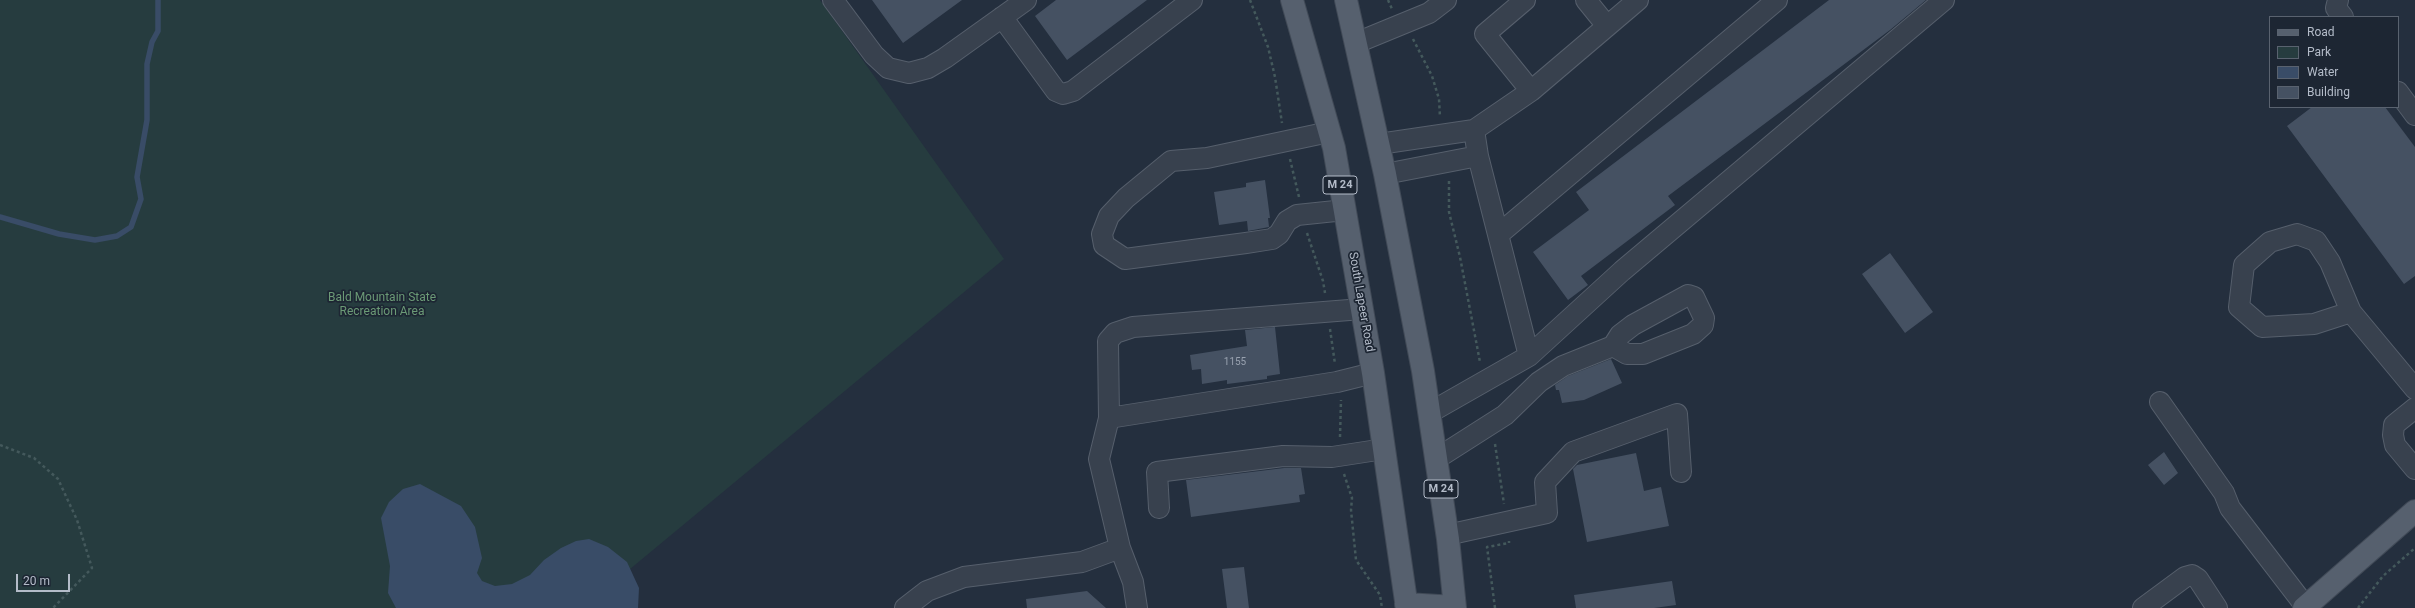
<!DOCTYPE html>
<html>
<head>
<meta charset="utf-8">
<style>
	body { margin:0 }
	#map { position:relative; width:2415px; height:608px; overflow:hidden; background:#242f3e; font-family:Roboto,sans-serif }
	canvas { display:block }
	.legend { position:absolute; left:2269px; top:16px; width:130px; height:92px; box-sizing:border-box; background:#1d2633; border:1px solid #59626f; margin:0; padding:5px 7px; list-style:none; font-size:12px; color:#b4bcc9 }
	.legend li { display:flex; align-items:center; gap:8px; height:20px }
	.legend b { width:20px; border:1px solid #59626f }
	.scale { position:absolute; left:16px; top:574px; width:54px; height:18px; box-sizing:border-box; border:2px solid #b4bcc9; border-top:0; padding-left:5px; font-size:12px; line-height:14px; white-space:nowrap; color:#b4bcc9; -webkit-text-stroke:3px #1d2633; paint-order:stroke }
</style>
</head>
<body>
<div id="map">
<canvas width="2415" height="608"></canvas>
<ul class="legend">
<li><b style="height:5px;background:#56606e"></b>Road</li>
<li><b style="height:11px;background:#263c3f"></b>Park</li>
<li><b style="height:11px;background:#394c67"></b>Water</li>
<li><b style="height:11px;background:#455162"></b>Building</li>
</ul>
<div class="scale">20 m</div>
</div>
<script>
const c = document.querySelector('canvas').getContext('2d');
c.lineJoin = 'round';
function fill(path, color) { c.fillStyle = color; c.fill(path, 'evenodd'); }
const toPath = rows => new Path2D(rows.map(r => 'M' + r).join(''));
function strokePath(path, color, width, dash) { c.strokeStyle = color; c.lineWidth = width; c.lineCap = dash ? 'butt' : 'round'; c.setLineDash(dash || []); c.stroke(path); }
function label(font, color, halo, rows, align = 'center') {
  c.font = font + ' Roboto,sans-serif'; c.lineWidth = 3.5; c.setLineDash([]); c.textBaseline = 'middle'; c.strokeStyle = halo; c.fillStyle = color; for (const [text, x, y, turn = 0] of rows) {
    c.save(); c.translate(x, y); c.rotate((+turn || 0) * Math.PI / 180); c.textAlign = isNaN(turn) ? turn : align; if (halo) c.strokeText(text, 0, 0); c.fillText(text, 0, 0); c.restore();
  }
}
fill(toPath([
	[0,0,820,0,1004,259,583,608,0,608]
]), '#263c3f');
fill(toPath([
	[420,484,461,506,475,527,482,558,477,573,482,581,495,586,512,584,530,575,544,560,561,548,576,541,589,539,608,547,627,562,639,588,638,608,396,608,388,593,390,566,381,518,389,502,403,489]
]), '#394c67');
strokePath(toPath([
	[0,217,59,234,95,240,117,236,131,227,141,199,137,177,147,120,147,64,152,42,158,31,158,0]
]), '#394c67', 5.5);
fill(toPath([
	[872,0,962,0,903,43],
	[1056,0,1147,0,1067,60,1035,16],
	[1829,0,1926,0,1890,30,1668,196,1675,205,1581,276,1588,285,1568,300,1533,252,1589,210,1576,192],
	[2312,107,2385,107,2415,147,2415,276,2404,284,2287,126],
	[1265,180,1270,218,1268,218,1269,227,1248,231,1247,221,1219,225,1214,192,1246,187,1246,183],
	[1890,253,1933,312,1905,333,1862,274],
	[1275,327,1280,374,1267,376,1267,379,1227,384,1227,380,1202,384,1201,369,1192,370,1190,355,1247,346,1245,330],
	[1611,359,1622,383,1584,400,1562,403,1559,390,1556,390,1555,385,1568,376],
	[2164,452,2178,473,2164,485,2148,465],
	[1636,453,1644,491,1661,487,1669,526,1587,542,1573,469,1577,465],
	[1284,468,1301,468,1305,494,1299,495,1300,502,1191,517,1186,480],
	[1244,567,1249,608,1227,608,1222,569],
	[1672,581,1676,605,1654,608,1576,608,1574,595],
	[1087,591,1106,608,1027,608,1026,599]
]), '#455162');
const minor = toPath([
	[833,0,874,55,888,68,909,73,928,68,945,58,1026,0],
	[1525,0,1485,34,1531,91],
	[1586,0,1607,26],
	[2338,0,2336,8,2343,17],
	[1002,17,1056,91,1063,94,1073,91,1192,0],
	[1356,43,1429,13,1446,0],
	[2398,92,2415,115],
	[1329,132,1207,158,1171,161,1126,198,1109,216,1102,234,1104,245,1125,259,1246,243,1272,239,1279,234,1287,221,1297,215,1345,210],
	[1379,144,1474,130],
	[1385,174,1478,156],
	[1499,234,1777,0],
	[2351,312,2314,324,2262,327,2239,307,2244,265,2270,242,2297,234,2316,241,2330,262,2351,312,2415,389],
	[1529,356,1478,156,1474,130,1531,91,1638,0],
	[2160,402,2224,493,2230,508,2306,607],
	[2415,408,2394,425,2393,435,2395,445,2415,469],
	[1429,413,1529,356,1622,271,1944,0],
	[1109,418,1337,382,1373,373],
	[1436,459,1505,415,1539,382,1563,366,1613,346,1620,335,1633,325,1688,295,1694,297,1704,318,1703,325,1693,334,1643,354,1627,354,1613,346],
	[1159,508,1157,472,1283,456,1332,457,1384,449],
	[1447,535,1547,513,1545,482,1573,452,1677,414,1681,472],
	[1120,548,1099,459,1109,418,1108,341,1115,333,1133,327,1362,309],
	[905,608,927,591,964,577,1082,562,1120,548,1133,582,1137,608],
	[2143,608,2185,577,2192,575,2198,579,2217,608]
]);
const major = toPath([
	[1292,0,1334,148,1373,373,1407,608],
	[1346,0,1385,174,1423,371,1448,539,1455,608],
	[1406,604,1455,607],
	[2304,608,2415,511]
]);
strokePath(minor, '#565f6c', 22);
strokePath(major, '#414a57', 24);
strokePath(toPath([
	[1250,0,1268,47,1275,77,1282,123],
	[1388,0,1392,9],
	[1413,39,1432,76,1439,99,1440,117],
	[1290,159,1299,197],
	[1449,181,1449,212,1460,257,1480,362],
	[1307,233,1323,281,1325,293],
	[1330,329,1335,364],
	[1340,437,1341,400],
	[1495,444,1504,504],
	[0,445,34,458,58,479,77,520,92,568,53,608],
	[1344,474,1352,498,1351,510,1356,560,1380,595,1382,608],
	[1495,608,1487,547,1509,543,1509,541],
	[2358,608,2383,576,2415,548]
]), '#44595c', 2.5, [3, 3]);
strokePath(minor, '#38414e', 20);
strokePath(major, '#56606e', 22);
label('10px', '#98a1af', null, [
	["1155",1235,362]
]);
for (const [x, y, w] of [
	[1340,185,34],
	[1441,489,34]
]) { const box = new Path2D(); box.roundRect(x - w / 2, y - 9, w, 18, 3); c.fillStyle = '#1d2633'; c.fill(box); strokePath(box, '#b4bcc9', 1); }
label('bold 11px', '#b4bcc9', null, [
	["M 24",1340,185],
	["M 24",1441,489]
]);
label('12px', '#6b9a76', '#1d2633', [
	["Bald Mountain State",382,298],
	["Recreation Area",382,312]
]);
label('12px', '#b4bcc9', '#1d2633', [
	["South Lapeer Road",1361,302,80]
]);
</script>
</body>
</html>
